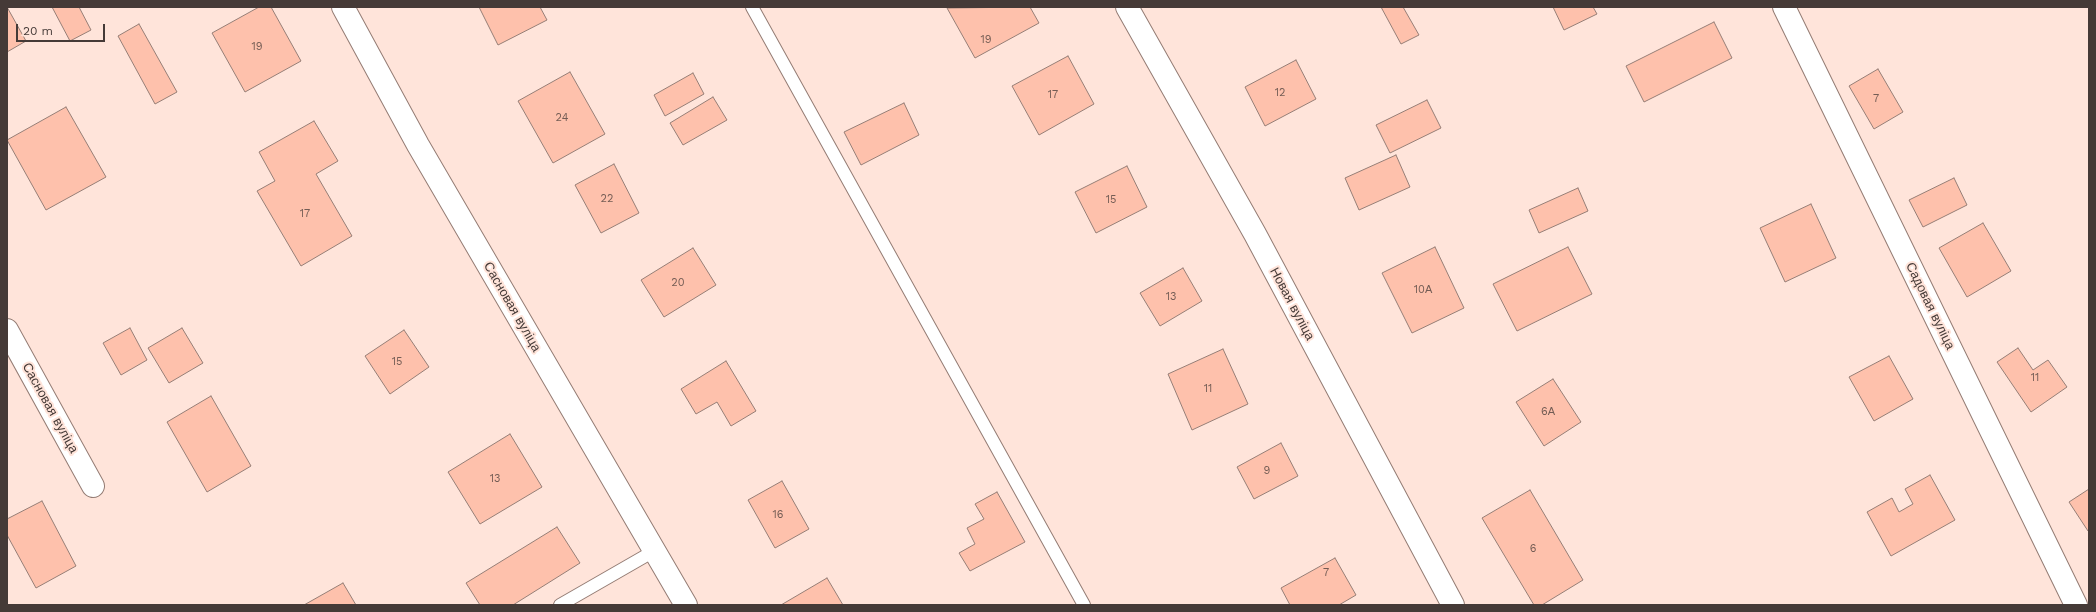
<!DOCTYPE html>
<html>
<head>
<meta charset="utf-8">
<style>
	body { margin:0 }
	#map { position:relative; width:2096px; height:612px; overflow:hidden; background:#ffe4da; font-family:"Work Sans",sans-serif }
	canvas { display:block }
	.frame { position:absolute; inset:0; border:8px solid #453a37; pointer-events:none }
	.scale { position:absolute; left:16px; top:24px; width:89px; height:18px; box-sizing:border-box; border:2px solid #453a37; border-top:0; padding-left:5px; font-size:12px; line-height:14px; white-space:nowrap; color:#453a37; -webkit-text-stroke:3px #ffe4da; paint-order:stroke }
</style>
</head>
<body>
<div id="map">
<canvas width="2096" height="612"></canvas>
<div class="frame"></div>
<div class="scale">20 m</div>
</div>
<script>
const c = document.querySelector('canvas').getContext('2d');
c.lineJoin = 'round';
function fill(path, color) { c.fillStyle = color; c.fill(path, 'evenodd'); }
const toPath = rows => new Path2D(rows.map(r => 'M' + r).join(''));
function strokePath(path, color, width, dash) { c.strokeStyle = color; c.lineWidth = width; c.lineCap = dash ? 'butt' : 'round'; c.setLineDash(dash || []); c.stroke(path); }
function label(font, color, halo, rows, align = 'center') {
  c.font = font + ' "Work Sans",sans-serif'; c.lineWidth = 4; c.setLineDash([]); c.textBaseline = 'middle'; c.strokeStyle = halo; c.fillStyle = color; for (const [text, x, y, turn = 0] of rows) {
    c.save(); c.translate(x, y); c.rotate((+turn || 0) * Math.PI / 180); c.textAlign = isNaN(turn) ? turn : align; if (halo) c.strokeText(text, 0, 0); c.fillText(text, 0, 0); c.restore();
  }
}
const building = toPath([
	[7,7,26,41,7,52,7,7],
	[52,7,79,7,91,30,70,41,52,7],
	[259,7,271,7,301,61,245,92,212,33,259,7],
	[479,7,540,7,547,20,498,45,479,7],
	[1030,7,1039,23,975,58,947,8,1030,7],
	[1381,7,1403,7,1419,35,1401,44,1381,7],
	[1553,7,1593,7,1597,14,1564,30,1553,7],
	[1714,22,1732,58,1644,102,1626,66,1714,22],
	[139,24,177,92,155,104,118,36,139,24],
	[1068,56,1094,104,1039,135,1012,86,1068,56],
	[1296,60,1316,99,1265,126,1245,87,1296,60],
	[1878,69,1903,112,1874,129,1849,86,1878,69],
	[570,72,605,134,553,163,518,101,570,72],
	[693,73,704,94,665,116,654,95,693,73],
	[713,97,727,120,683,145,670,123,713,97],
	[1427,100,1441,128,1390,153,1376,125,1427,100],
	[904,103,919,135,861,165,844,132,904,103],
	[66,107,106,177,46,210,7,140,66,107],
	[314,121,338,161,316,174,352,236,301,266,257,191,275,181,259,152,314,121],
	[1396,155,1410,187,1359,210,1345,178,1396,155],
	[614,164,639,213,601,233,575,185,614,164],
	[1127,166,1147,207,1096,233,1075,192,1127,166],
	[1954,178,1967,205,1923,227,1909,200,1954,178],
	[1578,188,1588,211,1539,233,1529,210,1578,188],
	[1811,204,1836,258,1785,282,1760,228,1811,204],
	[1983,223,2011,271,1967,297,1939,248,1983,223],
	[1435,247,1464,308,1412,333,1382,273,1435,247],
	[1568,247,1592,294,1517,331,1493,284,1568,247],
	[693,248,716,285,664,317,641,280,693,248],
	[1183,268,1202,301,1160,326,1140,293,1183,268],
	[130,328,147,360,121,375,103,343,130,328],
	[182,328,203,363,169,383,148,348,182,328],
	[404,330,429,367,390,394,365,356,404,330],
	[2018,348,2033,370,2048,360,2067,387,2031,412,1997,362,2018,348],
	[1223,349,1248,404,1192,430,1168,374,1223,349],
	[1889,356,1913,399,1874,421,1849,377,1889,356],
	[726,361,756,411,731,426,717,402,696,414,681,389,726,361],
	[1553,379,1581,422,1544,446,1516,402,1553,379],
	[211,396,251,466,207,492,167,422,211,396],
	[510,434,542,487,480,524,448,472,510,434],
	[1281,443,1298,476,1254,499,1237,467,1281,443],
	[1930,475,1955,520,1891,556,1867,512,1892,498,1899,512,1913,504,1905,489,1930,475],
	[782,481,809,529,775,548,748,500,782,481],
	[2089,489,2089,530,2088,531,2069,502,2089,489],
	[1530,490,1583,580,1542,605,1534,605,1482,518,1530,490],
	[997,492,1025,542,970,571,959,553,975,544,967,528,984,519,975,504,997,492],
	[42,501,76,566,36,588,7,535,7,519,42,501],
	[557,527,580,563,513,605,480,605,466,583,557,527],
	[1335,558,1356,595,1339,605,1290,605,1281,588,1335,558],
	[827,578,843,605,781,605,827,578],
	[343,583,356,605,304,605,343,583]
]);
fill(building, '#fec1ac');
strokePath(building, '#967e76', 1);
const service = toPath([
	[752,7,1084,605],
	[560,605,654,551]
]);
const minor = toPath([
	[343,7,418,145,686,605],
	[1127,7,1255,234,1453,605],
	[1784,7,2076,605],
	[7,330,93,486]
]);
strokePath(service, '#947c74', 14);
strokePath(minor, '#947c74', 24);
strokePath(service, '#fff', 12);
strokePath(minor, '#fff', 22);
label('11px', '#735c54', null, [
	["19",986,40],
	["19",257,47],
	["12",1280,93],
	["17",1053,95],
	["7",1876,99],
	["24",562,118],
	["22",607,199],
	["15",1111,200],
	["17",305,214],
	["20",678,283],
	["10А",1423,290],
	["13",1171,297],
	["15",397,362],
	["11",2035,378],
	["11",1208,389],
	["6А",1548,412],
	["9",1267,471],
	["13",495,479],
	["16",778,515],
	["6",1533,549],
	["7",1326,573]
]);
label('13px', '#453a37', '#ffe4da', [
	["Новая вуліца",1292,304,62],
	["Садовая вуліца",1930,306,64],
	["Сасновая вуліца",512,307,60],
	["Сасновая вуліца",50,408,61]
]);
</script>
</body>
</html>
